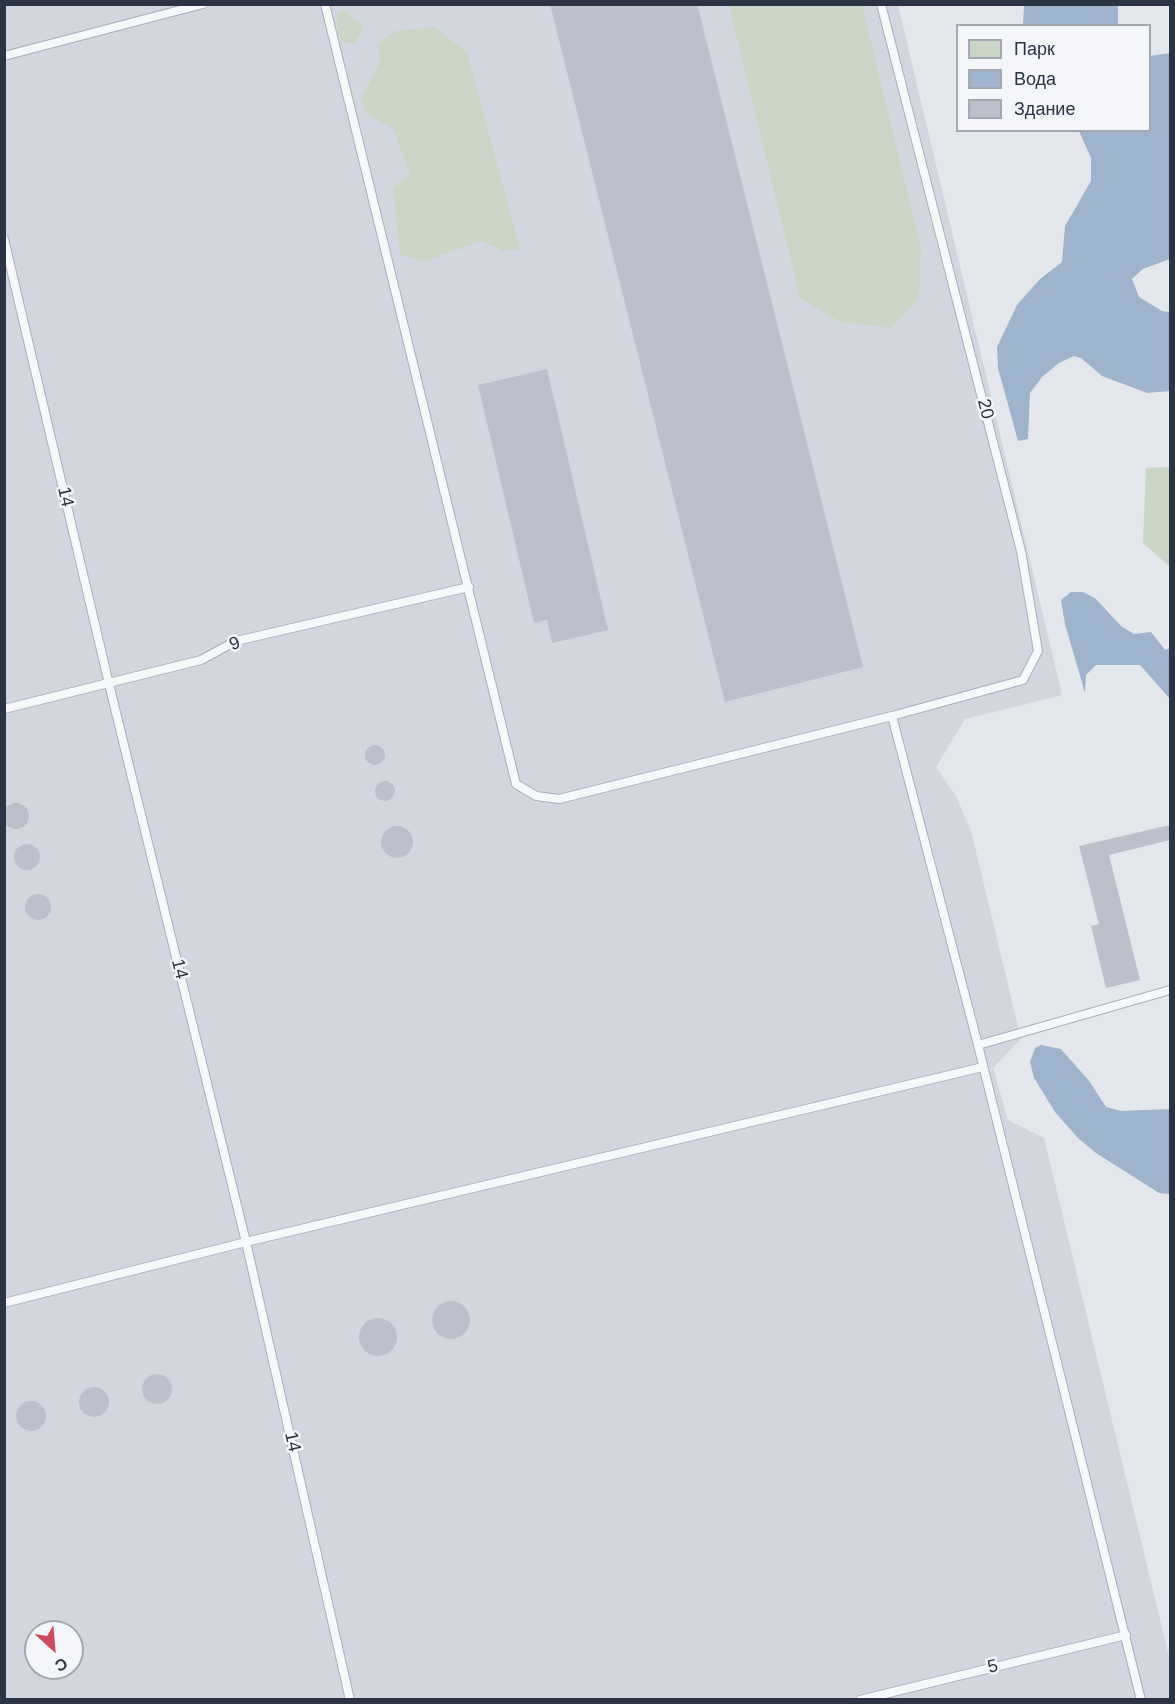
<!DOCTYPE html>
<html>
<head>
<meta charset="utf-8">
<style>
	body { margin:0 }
	#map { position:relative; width:1175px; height:1704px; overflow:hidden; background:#e4e7ec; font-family:Arial,sans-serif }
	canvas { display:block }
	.frame { position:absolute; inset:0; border:6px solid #2b3445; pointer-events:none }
	.legend { position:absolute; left:956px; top:24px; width:195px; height:108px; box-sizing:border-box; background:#f4f6f9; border:2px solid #a4a8b1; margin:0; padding:8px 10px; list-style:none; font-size:18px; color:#2b3445 }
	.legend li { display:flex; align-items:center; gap:12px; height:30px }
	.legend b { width:30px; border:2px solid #a4a8b1 }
	.north { position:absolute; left:24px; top:1620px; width:60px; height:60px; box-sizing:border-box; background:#f4f6f9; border:2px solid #a4a8b1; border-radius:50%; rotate:154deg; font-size:16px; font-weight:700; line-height:24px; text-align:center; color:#2b3445 }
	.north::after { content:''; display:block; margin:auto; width:21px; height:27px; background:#d1495b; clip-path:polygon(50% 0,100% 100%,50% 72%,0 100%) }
</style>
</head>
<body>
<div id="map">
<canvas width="1175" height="1704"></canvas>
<div class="frame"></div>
<ul class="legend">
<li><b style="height:16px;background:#c9d6c5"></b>Парк</li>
<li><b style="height:16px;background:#9fb4cc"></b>Вода</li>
<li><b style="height:16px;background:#bbc0ca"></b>Здание</li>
</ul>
<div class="north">С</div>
</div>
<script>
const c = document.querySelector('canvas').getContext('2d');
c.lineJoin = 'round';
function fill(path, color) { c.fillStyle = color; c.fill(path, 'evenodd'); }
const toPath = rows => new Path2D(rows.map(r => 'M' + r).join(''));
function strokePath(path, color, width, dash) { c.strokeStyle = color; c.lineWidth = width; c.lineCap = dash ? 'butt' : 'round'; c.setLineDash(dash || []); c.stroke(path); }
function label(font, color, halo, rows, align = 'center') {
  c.font = font + ' Arial,sans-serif'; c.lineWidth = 5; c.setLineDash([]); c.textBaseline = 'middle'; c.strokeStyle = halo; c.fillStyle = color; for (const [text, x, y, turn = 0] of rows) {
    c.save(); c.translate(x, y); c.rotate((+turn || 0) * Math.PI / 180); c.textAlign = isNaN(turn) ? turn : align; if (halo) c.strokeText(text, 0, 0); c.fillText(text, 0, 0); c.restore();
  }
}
fill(toPath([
	[5,5,898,5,1062,695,965,719,936,767,956,796,971,831,1021,1039,993,1068,1008,1120,1044,1138,1170,1661,1170,1699,5,1700],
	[36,1632,72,1632,72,1668,36,1668]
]), '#d2d6de');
fill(toPath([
	[729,5,862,5,921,248,919,299,891,328,840,322,800,298],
	[346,11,353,20,361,23,362,31,355,43,345,43,338,35,337,13],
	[435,27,467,52,520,249,504,251,481,241,423,262,400,254,393,188,410,174,394,130,367,114,361,99,380,62,377,44,396,31],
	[1170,467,1170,567,1143,543,1146,468]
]), '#c9d6c5');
fill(toPath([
	[1024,5,1118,5,1118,25,1023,25],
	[1170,53,1170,259,1143,269,1132,279,1139,297,1162,311,1170,312,1170,391,1147,393,1102,376,1081,358,1074,356,1059,363,1042,377,1030,393,1028,439,1018,441,998,368,997,347,1017,305,1040,279,1062,262,1065,226,1091,181,1091,158,1079,131,1150,130,1150,56],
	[1071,592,1083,592,1095,598,1121,626,1134,634,1151,632,1165,650,1170,648,1170,699,1140,665,1096,665,1086,675,1085,693,1065,624,1061,600],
	[1041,1045,1061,1049,1090,1082,1106,1107,1121,1111,1170,1109,1170,1194,1159,1193,1096,1153,1078,1138,1055,1112,1034,1078,1030,1062,1035,1048]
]), '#9fb4cc');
fill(toPath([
	[550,4,697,4,863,667,725,702],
	[547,369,608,630,552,643,547,620,534,623,478,385],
	'365 755a10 10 0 1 1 20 0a10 10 0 1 1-20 0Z',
	'375 791a10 10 0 1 1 20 0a10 10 0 1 1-20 0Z',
	'3 816a13 13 0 1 1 26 0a13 13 0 1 1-26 0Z',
	[1170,825,1170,840,1109,855,1140,980,1106,988,1091,926,1099,924,1079,846],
	'381 842a16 16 0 1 1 32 0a16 16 0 1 1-32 0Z',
	'14 857a13 13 0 1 1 26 0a13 13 0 1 1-26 0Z',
	'25 907a13 13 0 1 1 26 0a13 13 0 1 1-26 0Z',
	'432 1320a19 19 0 1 1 38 0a19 19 0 1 1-38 0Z',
	'359 1337a19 19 0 1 1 38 0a19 19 0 1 1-38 0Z',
	'142 1389a15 15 0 1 1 30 0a15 15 0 1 1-30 0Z',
	'79 1402a15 15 0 1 1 30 0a15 15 0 1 1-30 0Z',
	'16 1416a15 15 0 1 1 30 0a15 15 0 1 1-30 0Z'
]), '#bbc0ca');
const service = toPath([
	[325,4,516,784,536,796,559,799,892,716,1023,680,1038,651,1021,551,881,4],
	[4,56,203,4],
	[4,239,109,684,246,1242,350,1700],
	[4,709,201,660,236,641,469,587],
	[892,716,978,1045,1141,1700],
	[978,1045,1170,990],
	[4,1303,246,1242,983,1067],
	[860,1700,1126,1635]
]);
strokePath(service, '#a9aeb7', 10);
strokePath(service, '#f7f8fa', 8);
label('18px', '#2b3445', '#f4f6f9', [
	["20",985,409,76],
	["14",65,497,77],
	["9",235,644,-21],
	["14",179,969,76],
	["14",292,1442,77],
	["5",993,1667,-14]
]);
</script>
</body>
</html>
